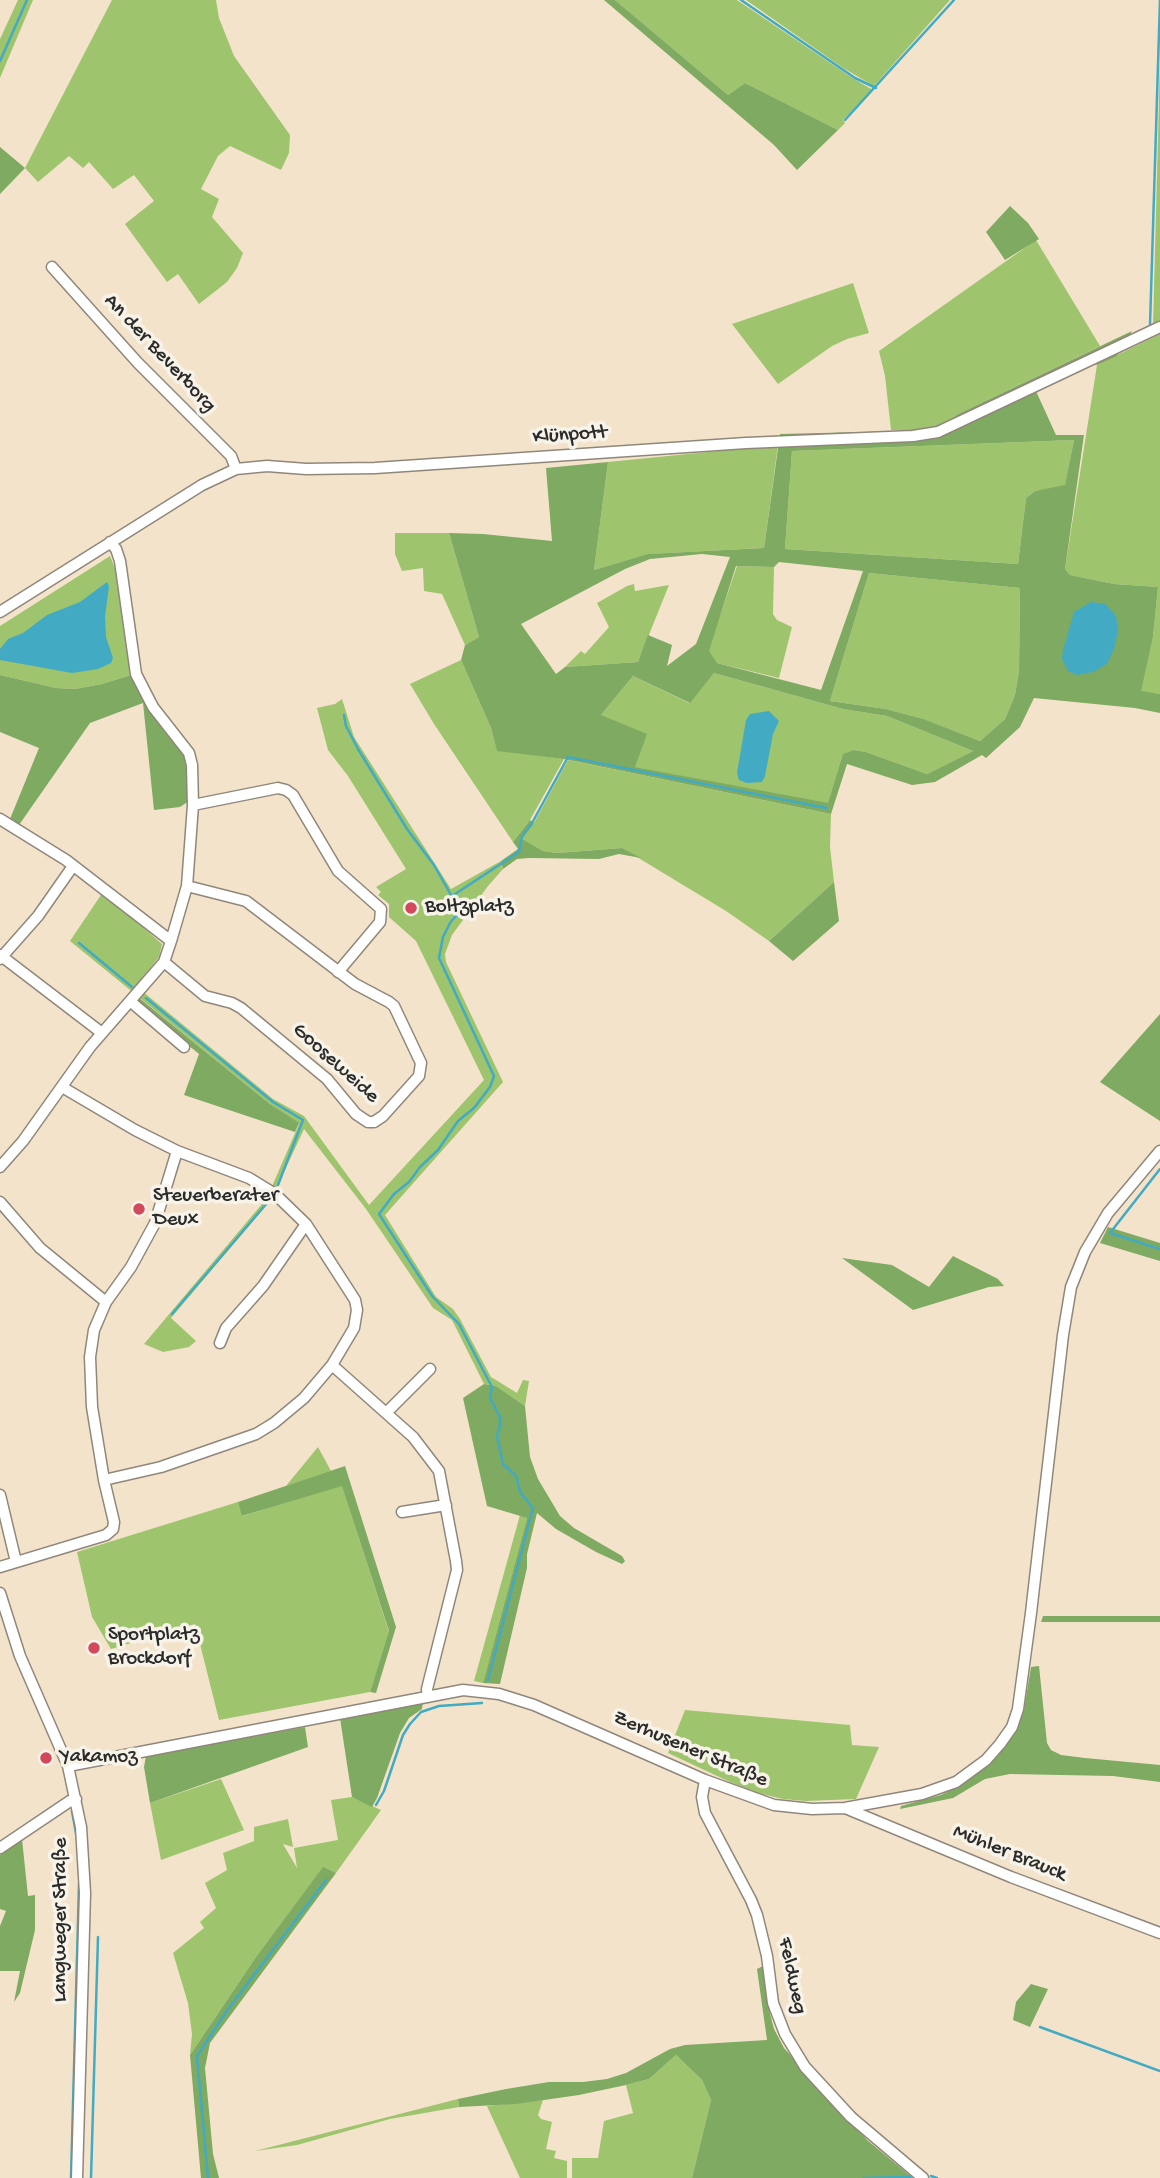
<!DOCTYPE html>
<html>
<head>
<meta charset="utf-8">
<style>
	body { margin:0 }
	canvas { display:block; background:#f4e3cb }
</style>
</head>
<body>
<canvas width="1160" height="2178"></canvas>
<script>
const c = document.querySelector('canvas').getContext('2d');
c.lineJoin = 'round';
function fill(path, color) { c.fillStyle = color; c.fill(path, 'evenodd'); }
const toPath = rows => new Path2D(rows.map(r => 'M' + r).join(''));
function strokePath(path, color, width, dash) { c.strokeStyle = color; c.lineWidth = width; c.lineCap = dash ? 'butt' : 'round'; c.setLineDash(dash || []); c.stroke(path); }
function label(font, color, halo, rows, align = 'center') {
  c.font = font + ' "Gochi Hand",sans-serif'; c.lineWidth = 7; c.setLineDash([]); c.textBaseline = 'middle'; c.strokeStyle = halo; c.fillStyle = color; for (const [text, x, y, turn = 0] of rows) {
    c.save(); c.translate(x, y); c.rotate((+turn || 0) * Math.PI / 180); c.textAlign = isNaN(turn) ? turn : align; if (halo) c.strokeText(text, 0, 0); c.fillText(text, 0, 0); c.restore();
  }
}
fill(toPath([
	[18,0,33,0,0,78,0,39],
	[112,0,216,0,219,18,234,56,290,135,289,153,281,170,230,146,218,156,201,189,219,199,212,217,243,253,237,268,227,282,199,304,178,274,167,282,125,224,154,201,134,175,113,189,89,162,83,168,69,156,38,182,25,168],
	[615,0,737,0,854,79,873,90,843,120,845,123,838,130,745,83,728,95],
	[746,0,950,0,874,86,843,68],
	[1160,61,1160,323,1153,326],
	[1036,240,1100,346,956,415,952,422,923,430,891,430,885,376,879,351],
	[853,283,869,333,847,339,832,346,778,384,732,324],
	[1160,334,1160,694,1140,692,1153,637,1158,587,1114,584,1070,575,1065,569,1097,365],
	[1074,440,1065,486,1035,491,1026,498,1018,564,785,549,792,451],
	[778,445,764,548,649,554,594,570,608,462],
	[395,533,449,533,479,637,465,645,442,594,424,591,423,568,402,571,395,554],
	[110,556,119,578,131,675,102,684,75,689,56,688,0,675,0,626],
	[737,566,774,567,773,614,777,620,792,627,779,678,717,663,708,651],
	[869,573,1020,588,1019,671,1015,695,1005,719,980,741,924,719,886,709,830,701],
	[634,584,635,591,669,585,638,662,565,667,581,651,585,654,609,627,597,603,627,586],
	[461,660,491,728,497,750,564,759,530,820,513,842,434,724,410,684],
	[714,673,843,709,887,716,973,751,927,774,866,752,854,750,843,755,828,804,634,767,601,715,633,676,689,703],
	[342,699,354,737,451,889,501,861,503,869,488,886,452,935,445,954,446,962,503,1082,385,1215,436,1297,453,1309,460,1319,491,1377,517,1393,523,1380,529,1381,525,1406,496,1386,484,1384,452,1320,433,1308,366,1209,304,1129,271,1200,171,1318,196,1341,189,1347,163,1352,144,1344,267,1198,299,1124,270,1104,70,941,103,892,162,944,159,957,136,986,273,1099,304,1116,369,1205,484,1080,416,941,389,917,389,904,378,895,381,892,376,887,406,869,348,776,328,750,317,708,335,704],
	[568,760,831,814,830,847,834,882,769,941,726,911,622,848,557,853,543,851,521,839,534,823],
	[318,1447,331,1471,286,1486],
	[342,1485,389,1632,370,1692,219,1720,195,1624,111,1649,92,1617,77,1552,238,1502,243,1516],
	[520,1515,527,1518,483,1683,474,1681],
	[685,1710,850,1725,852,1745,879,1747,856,1799,806,1801,783,1799,758,1793,730,1782,668,1753],
	[221,1779,244,1830,161,1860,150,1803],
	[352,1797,381,1810,336,1873,323,1868,256,1957,190,2055,192,2034,188,2003,173,1953,204,1928,200,1922,216,1908,205,1883,227,1870,223,1853,254,1841,254,1827,288,1819,293,1847,283,1844,297,1868,294,1848,338,1840,331,1800],
	[676,2055,702,2080,711,2100,692,2178,572,2178,572,2158,598,2158,604,2121,633,2113,626,2085,649,2079],
	[458,2099,459,2107,390,2119,297,2145,255,2151],
	[543,2100,538,2115,541,2119,552,2122,546,2149,556,2151,554,2158,567,2161,567,2178,520,2178,487,2106]
]), '#9ec46e');
fill(toPath([
	[604,0,615,0,728,95,745,83,838,130,797,170,774,145],
	[0,147,25,168,0,194],
	[1010,206,1028,223,1039,239,1005,260,986,232],
	[1132,331,1117,356,1097,365,1095,363,1035,389,1056,435,1084,435,1065,569,1070,575,1114,584,1158,587,1153,637,1141,691,1160,694,1160,713,1135,708,1034,698,1020,727,986,758,982,755,935,782,912,785,847,764,831,814,564,759,497,751,491,728,461,660,465,645,479,637,449,533,483,534,552,541,546,468,608,462,594,570,648,554,764,548,780,434,902,431,937,427,952,422,956,415],
	[1074,440,1065,485,1035,491,1026,498,1018,564,785,549,792,451],
	[702,554,730,557,696,644,667,666,672,645,648,635,638,662,565,667,556,674,521,624,625,569,650,559],
	[779,562,863,571,821,690,717,663,709,651,736,566,774,567],
	[869,573,1020,588,1019,671,1015,695,1005,719,980,741,924,719,886,709,830,701],
	[714,673,843,709,887,716,973,751,927,774,866,752,854,750,843,754,828,803,635,767,647,734,601,715,633,676,690,703],
	[0,675,56,688,75,689,102,684,131,675,149,709,185,757,189,801,180,807,154,810,143,703,90,723,19,825,10,819,39,748,0,732],
	[530,820,534,823,522,839,543,851,557,853,622,848,641,858,619,854,599,859,529,858,517,859,503,869,501,861,518,849,513,842],
	[834,882,839,921,793,961,769,941],
	[138,997,270,1104,299,1123,295,1132,184,1095,199,1054,136,1002],
	[1160,1014,1160,1121,1100,1082],
	[1108,1227,1160,1243,1160,1261,1100,1243],
	[953,1256,998,1279,1004,1286,989,1287,913,1310,842,1258,892,1265,929,1287],
	[484,1384,496,1386,525,1406,530,1457,538,1479,560,1516,574,1528,622,1556,625,1561,622,1564,596,1552,556,1529,537,1513,527,1554,527,1568,500,1684,483,1683,527,1518,487,1506,463,1398],
	[345,1466,396,1627,376,1693,370,1692,389,1631,342,1486,242,1516,238,1502],
	[1043,1616,1160,1616,1160,1622,1041,1622],
	[1039,1666,1047,1743,1051,1750,1061,1755,1085,1758,1160,1765,1160,1782,1113,1776,1010,1774,985,1779,953,1798,900,1809,901,1806,941,1795,959,1786,999,1754,1014,1732,1024,1710,1031,1667],
	[423,1702,422,1709,409,1718,400,1733,377,1798,372,1807,352,1797,340,1718],
	[305,1727,308,1747,150,1803,144,1767,146,1756],
	[22,1839,28,1896,35,1895,35,1930,20,1993,14,2002,20,1971,0,1971,0,1926,6,1911,0,1909,0,1855],
	[323,1867,336,1873,210,2043,205,2068,213,2154,219,2178,201,2178,190,2055,256,1957],
	[763,1966,768,2006,774,2029,784,2048,867,2140,913,2178,692,2178,711,2100,702,2080,676,2055,649,2079,626,2085,579,2095,516,2104,459,2107,458,2099,506,2089,549,2082,583,2082,607,2079,626,2073,670,2049,685,2045,767,2040,757,1969],
	[1031,1984,1048,1989,1030,2027,1013,2020,1016,2002]
]), '#7eaa61');
fill(toPath([
	[107,582,109,586,105,617,106,637,113,658,111,663,98,669,72,673,0,660,0,649,8,639,23,633,47,615,80,602],
	[1091,602,1105,604,1116,616,1118,630,1114,649,1107,664,1093,672,1077,675,1068,671,1062,659,1063,650,1074,612],
	[769,711,779,721,773,734,765,776,762,782,747,783,739,780,737,773,746,720,750,714]
]), '#42aac2');
strokePath(toPath([
	[741,0,855,78,876,88],
	[0,61,27,0],
	[845,120,954,0],
	[1150,325,1160,0],
	[344,715,346,726,358,749,407,829,434,865,460,911,450,923,443,937,439,958,494,1076,490,1087,474,1108,458,1121,438,1150,420,1167,409,1182,394,1194,379,1214,432,1296,459,1324,492,1387,490,1398,500,1417,500,1425,497,1436,503,1464,516,1476,520,1492,533,1508,488,1680],
	[452,896,519,852,522,836,531,825,568,757,826,808],
	[79,943,132,987],
	[146,998,273,1102,303,1120,278,1185],
	[1160,1169,1110,1233,1160,1249],
	[172,1314,267,1203],
	[376,1805,384,1791,403,1735,410,1724,421,1712,439,1706,482,1703],
	[72,1811,77,1839],
	[1040,2027,1160,2071],
	[931,2176,937,2178],
	[71,2178,79,1884],
	[91,2178,98,1937],
	[208,2178,197,2056,226,2012,326,1880],
	[864,2178,910,2177]
]), '#42aac2', 2.5);
const minor = toPath([
	[52,267,138,363,231,456,236,469],
	[110,542,116,549,120,561,136,674,153,707,189,753,192,765,193,805],
	[0,612,202,485,236,469,267,466,306,469,375,468,746,443,913,436,938,432,1160,327],
	[0,819,66,860,171,941,164,962,90,1047,23,1141,0,1167],
	[171,941,187,886,193,805,278,788,286,790,293,795,338,871,381,909,380,922,338,972],
	[0,955,102,1033],
	[0,959,38,916,73,866],
	[164,962,205,996,232,1003,241,1008,327,1079,356,1114,368,1122,374,1122,383,1116,419,1076,421,1063,394,1006,389,1002,355,984,246,901,187,886],
	[130,1001,184,1047],
	[62,1087,135,1130,177,1151,249,1178,275,1194,306,1224,355,1300,357,1310,354,1328,332,1365,304,1398,274,1423,256,1434,161,1467,104,1480],
	[0,1202,40,1248,106,1302],
	[220,1343,226,1328,263,1286,306,1224],
	[332,1365,386,1413,430,1369],
	[386,1413,413,1437,439,1471,456,1561,457,1570,427,1689,428,1697],
	[0,1495,16,1562],
	[402,1512,446,1505],
	[0,1567,106,1535,113,1529,114,1522,104,1480,92,1407,90,1357,94,1330,106,1302,131,1267,155,1223,177,1151],
	[0,1593,20,1656,68,1766,81,1827,85,1893,77,2178],
	[68,1766,463,1690,499,1694,534,1705,705,1780,774,1805,812,1809,845,1808,922,1794,956,1782,986,1760,1000,1744,1012,1727,1018,1709,1031,1613,1063,1335,1071,1287,1085,1252,1108,1213,1160,1151],
	[705,1780,702,1797,705,1813,751,1900,757,1915,767,1956,773,2003,785,2034,805,2067,851,2117,923,2178],
	[845,1808,1011,1877,1160,1933],
	[0,1848,70,1801,76,1799]
]);
strokePath(minor, '#90877b', 13);
strokePath(minor, '#fff', 10);
for (const [x, y, r, color] of [
	[411,908,7,"#d1495b"],
	[139,1209,7,"#d1495b"],
	[94,1648,7,"#d1495b"],
	[46,1758,7,"#d1495b"]
]) { const dot = new Path2D(); dot.arc(x, y, r, 0, 2 * Math.PI); c.fillStyle = color; c.fill(dot); strokePath(dot, '#f7f3e8', 2.5); }
label('21px', '#2b2b2b', '#f7f3e8', [
	["An der Beverborg",159,354,47],
	["Klünpott",570,436,-4],
	["Gooseweide",335,1064,42],
	["Zerhusener Straße",690,1750,23],
	["Mühler Brauck",1009,1854,22],
	["Langweger Straße",62,1920,-90],
	["Feldweg",791,1976,78]
]);
label('21px', '#2b2b2b', '#f7f3e8', [
	["Boltzplatz",425,908],
	["Steuerberater",153,1197],
	["Deux",153,1221],
	["Sportplatz",108,1636],
	["Brockdorf",108,1660],
	["Yakamoz",60,1758]
], 'left');
</script>
</body>
</html>
